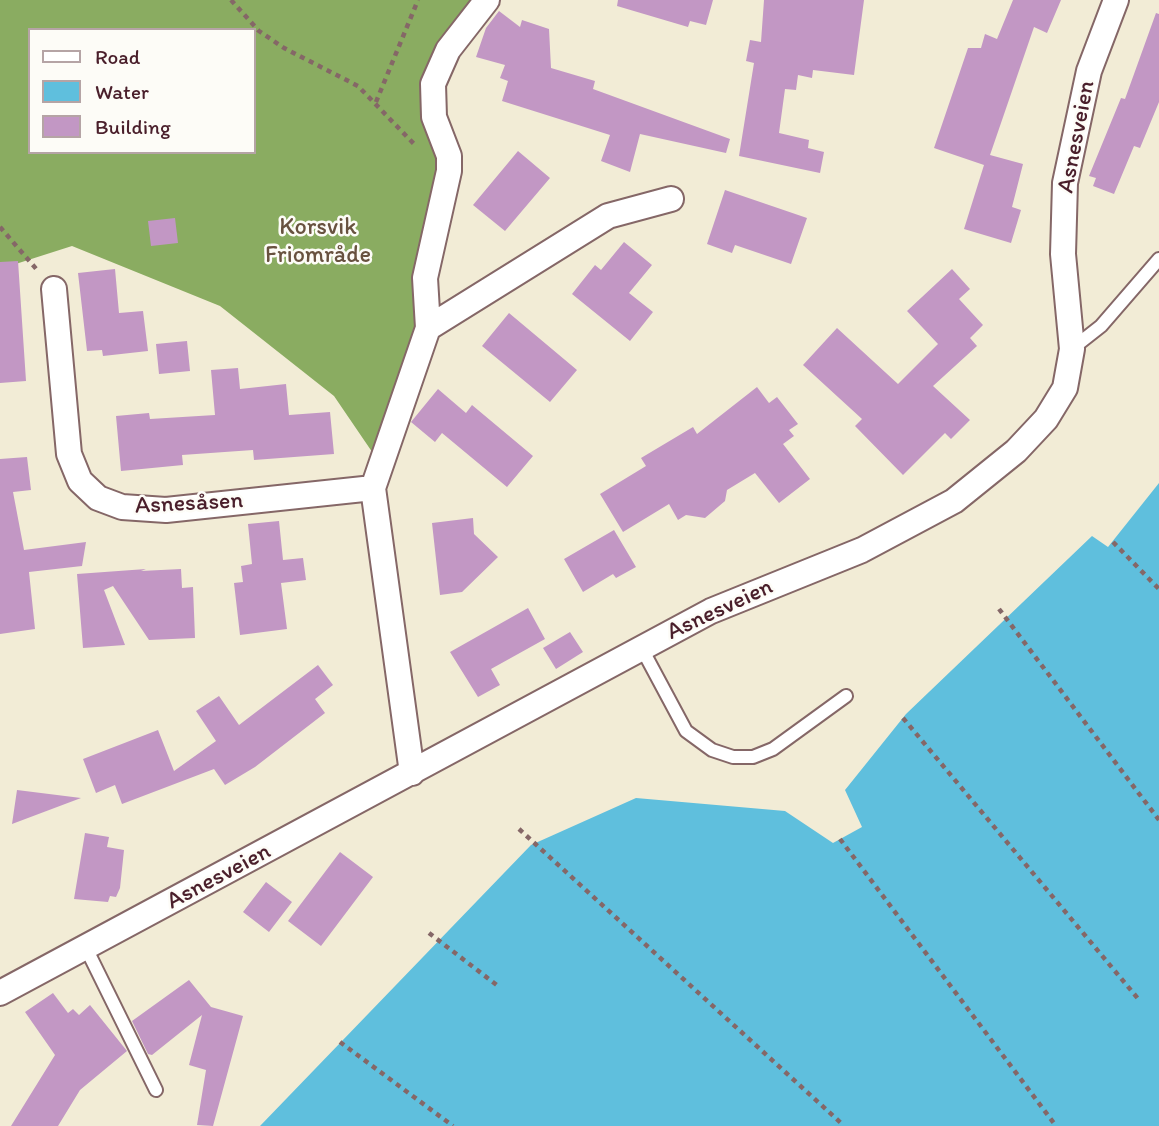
<!DOCTYPE html>
<html>
<head>
<meta charset="utf-8">
<style>
	body { margin:0 }
	#map { position:relative; width:1159px; height:1126px; overflow:hidden; background:#f2ecd6; font-family:Itim,sans-serif }
	canvas { display:block }
	.legend { position:absolute; left:28px; top:28px; width:228px; height:126px; box-sizing:border-box; background:#fdfcf7; border:2px solid #b5a4a5; margin:0; padding:9px 12px; list-style:none; font-size:21px; color:#4a1f2b }
	.legend li { display:flex; align-items:center; gap:14px; height:35px }
	.legend b { width:35px; border:2px solid #b5a4a5 }
</style>
</head>
<body>
<div id="map">
<canvas width="1159" height="1126"></canvas>
<ul class="legend">
<li><b style="height:9px;background:#fff"></b>Road</li>
<li><b style="height:19px;background:#5fbfdd"></b>Water</li>
<li><b style="height:19px;background:#c297c4"></b>Building</li>
</ul>
</div>
<script>
const c = document.querySelector('canvas').getContext('2d');
c.lineJoin = 'round';
function fill(path, color) { c.fillStyle = color; c.fill(path, 'evenodd'); }
const toPath = rows => new Path2D(rows.map(r => 'M' + r).join(''));
function strokePath(path, color, width, dash) { c.strokeStyle = color; c.lineWidth = width; c.lineCap = dash ? 'butt' : 'round'; c.setLineDash(dash || []); c.stroke(path); }
function label(font, color, halo, rows, align = 'center') {
  c.font = font + ' Itim,sans-serif'; c.lineWidth = 5; c.setLineDash([]); c.textBaseline = 'middle'; c.strokeStyle = halo; c.fillStyle = color; for (const [text, x, y, turn = 0] of rows) {
    c.save(); c.translate(x, y); c.rotate((+turn || 0) * Math.PI / 180); c.textAlign = isNaN(turn) ? turn : align; if (halo) c.strokeText(text, 0, 0); c.fillText(text, 0, 0); c.restore();
  }
}
fill(toPath([
	[0,0,487,0,432,99,449,156,428,328,381,465,334,396,220,306,72,246,0,269],
	[30,30,254,30,254,152,30,152]
]), '#8aac61');
fill(toPath([
	[1159,483,1159,1126,260,1126,531,845,636,798,785,811,833,843,862,827,845,790,906,714,1092,536,1108,547]
]), '#5fbfdd');
fill(toPath([
	[618,0,713,0,706,25,690,21,688,27,617,6],
	[764,0,864,0,854,75,813,70,812,78,798,75,796,90,785,89,779,133,809,140,808,148,824,152,820,173,739,156,754,63,746,61,750,40,761,42],
	[1013,0,1061,0,1047,33,1034,27,990,155,1023,164,1012,207,1021,210,1011,243,964,229,984,165,934,148,968,48,981,48,985,34,997,39],
	[499,11,520,27,522,20,549,29,551,68,595,81,593,89,730,139,726,153,640,134,630,172,601,161,610,135,502,101,508,81,500,78,505,65,476,57,486,28],
	[1156,13,1159,14,1159,102,1140,148,1134,146,1114,194,1093,186,1096,178,1089,176,1121,98,1125,99],
	[518,151,550,178,505,231,473,205],
	[725,190,807,218,791,264,735,245,732,253,707,244],
	[175,218,178,243,151,246,148,221],
	[624,242,652,265,629,293,653,312,630,341,572,294,595,265,601,270],
	[18,261,26,381,0,383,0,262],
	[115,269,119,313,143,311,148,351,103,356,102,350,87,351,78,273],
	[952,269,970,289,959,299,983,325,970,338,977,346,933,386,970,420,951,439,945,433,903,475,855,426,862,419,803,365,837,328,898,384,938,344,907,311],
	[509,313,577,370,550,402,482,346],
	[187,341,190,371,159,374,156,344],
	[238,368,240,389,286,384,289,415,330,412,334,454,254,460,253,450,182,455,183,465,121,471,116,416,149,413,150,419,215,415,211,370],
	[757,387,769,403,777,397,798,424,789,430,794,436,783,444,810,479,779,503,755,473,727,490,725,501,705,518,686,515,678,520,669,504,623,532,600,494,646,466,641,458,693,427,697,434],
	[438,389,466,413,472,405,533,456,507,487,442,433,435,442,411,422],
	[27,457,31,490,13,492,24,550,86,542,82,566,29,572,35,629,0,634,0,459],
	[473,518,474,534,498,557,462,592,440,595,432,523],
	[279,521,283,560,303,558,306,580,281,583,287,629,240,635,234,583,243,582,241,566,252,564,248,524],
	[614,530,636,567,616,578,613,574,583,592,564,559],
	[146,569,141,571,181,569,182,588,193,587,195,638,149,640,113,586,104,590,125,645,83,648,77,574],
	[528,608,545,639,491,669,500,685,478,697,450,652],
	[570,632,583,652,556,669,543,648],
	[318,665,333,685,315,699,325,713,255,767,225,785,214,769,122,804,115,785,96,793,83,759,158,730,174,771,216,741,196,711,219,696,239,725],
	[17,790,81,798,12,824],
	[85,833,109,837,107,847,124,850,120,888,116,897,110,896,108,902,74,899],
	[340,852,373,877,321,946,288,921],
	[266,882,292,902,269,932,243,912],
	[189,980,211,1007,243,1016,213,1126,197,1125,206,1070,189,1065,202,1015,152,1055,148,1054,132,1021],
	[53,993,68,1013,73,1009,79,1015,90,1005,127,1051,80,1090,58,1126,11,1126,55,1055,25,1012]
]), '#c297c4');
const service = toPath([
	[1073,348,1101,326,1159,259],
	[641,647,686,731,712,750,733,757,753,757,773,749,846,696],
	[86,948,156,1090]
]);
const minor = toPath([
	[54,289,69,454,80,481,98,498,122,507,166,510,373,488],
	[428,328,425,278,449,171,449,156,434,117,433,84,448,50,487,0],
	[412,773,373,488,428,328,608,216,671,199],
	[0,993,711,611,862,550,954,501,1016,451,1046,419,1065,388,1072,349,1063,254,1065,183,1089,71,1116,0]
]);
strokePath(service, '#856767', 16);
strokePath(minor, '#856767', 28);
strokePath(toPath([
	[231,0,259,31,284,48,358,86,415,145],
	[376,102,418,0],
	[0,227,38,271],
	[1113,542,1159,589],
	[999,609,1159,820],
	[903,718,1140,1001],
	[519,829,841,1123],
	[840,839,1056,1126],
	[429,933,498,986],
	[340,1042,453,1126]
]), '#856767', 4.5, [5, 5]);
strokePath(service, '#fff', 12);
strokePath(minor, '#fff', 24);
label('24px', '#4a1f2b', '#fdfcf7', [
	["Asnesveien",1077,137,-79],
	["Asnesåsen",189,504,-3],
	["Asnesveien",720,610,-25],
	["Asnesveien",219,877,-28]
]);
label('24px', '#68523f', '#fdfcf7', [
	["Korsvik",318,228],
	["Friområde",318,256]
]);
</script>
</body>
</html>
